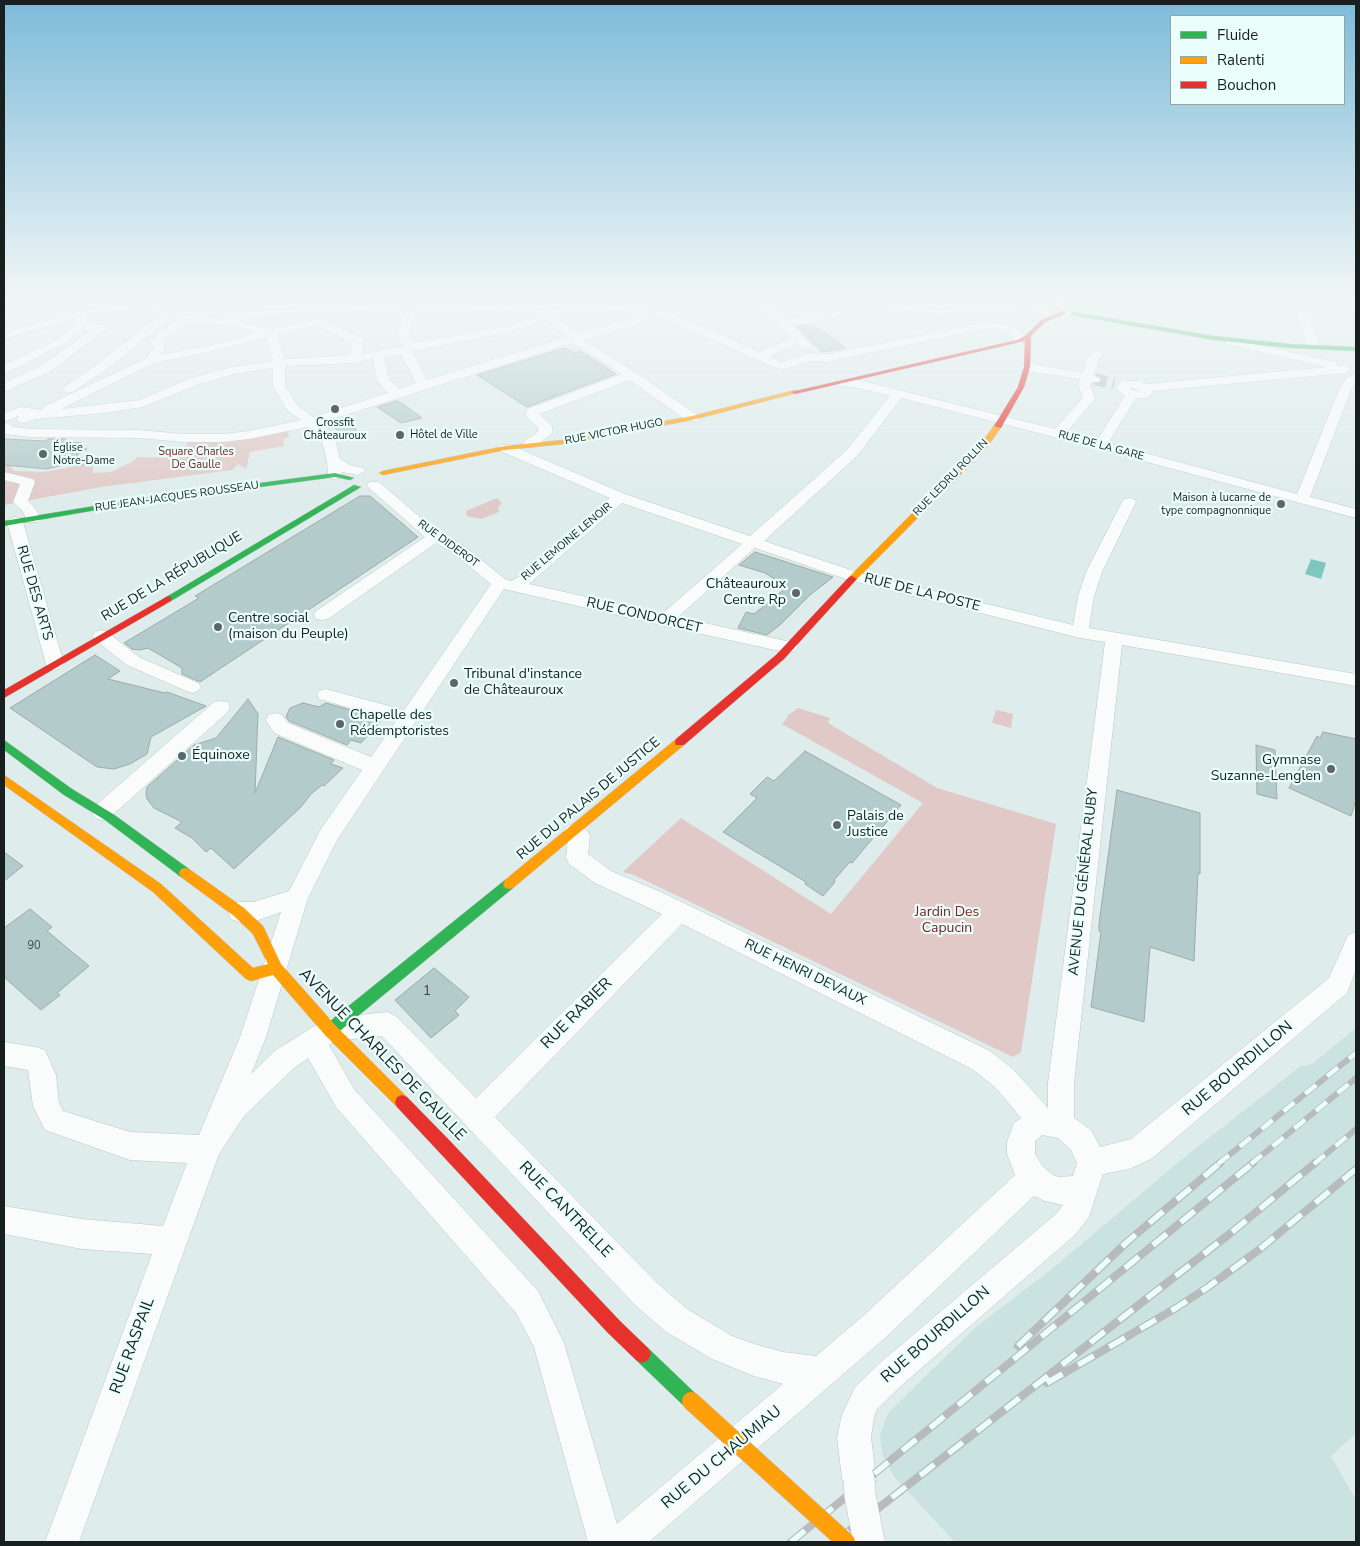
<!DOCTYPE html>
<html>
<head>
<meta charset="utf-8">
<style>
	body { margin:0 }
	#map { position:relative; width:1360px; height:1546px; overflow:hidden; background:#deeceb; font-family:"Nunito Sans",sans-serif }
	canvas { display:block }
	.frame { position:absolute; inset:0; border:5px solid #17201f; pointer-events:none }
	.legend { position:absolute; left:1170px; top:15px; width:175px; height:90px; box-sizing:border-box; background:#eafefc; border:1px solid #96a5a4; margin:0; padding:6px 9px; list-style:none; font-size:15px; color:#17201f }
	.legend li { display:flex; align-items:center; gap:10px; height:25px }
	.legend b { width:25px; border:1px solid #96a5a4 }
</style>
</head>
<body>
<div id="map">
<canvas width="1360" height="1546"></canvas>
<div class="frame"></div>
<ul class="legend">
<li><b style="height:6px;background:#30b455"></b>Fluide</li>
<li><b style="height:6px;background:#ff9f0a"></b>Ralenti</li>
<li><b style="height:6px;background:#e5322d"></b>Bouchon</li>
</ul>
</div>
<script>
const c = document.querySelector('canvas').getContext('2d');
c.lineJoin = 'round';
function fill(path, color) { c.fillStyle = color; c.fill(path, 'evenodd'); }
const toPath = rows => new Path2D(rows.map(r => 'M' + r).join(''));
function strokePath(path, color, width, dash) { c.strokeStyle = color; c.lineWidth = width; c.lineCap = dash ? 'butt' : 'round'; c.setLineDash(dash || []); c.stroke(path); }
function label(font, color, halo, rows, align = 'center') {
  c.font = font + ' "Nunito Sans",sans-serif'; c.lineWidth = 4.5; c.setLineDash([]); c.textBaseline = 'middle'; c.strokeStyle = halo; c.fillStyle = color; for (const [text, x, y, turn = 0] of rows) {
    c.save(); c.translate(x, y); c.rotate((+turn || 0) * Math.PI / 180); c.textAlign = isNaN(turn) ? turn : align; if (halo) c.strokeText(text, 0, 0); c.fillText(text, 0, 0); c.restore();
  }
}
fill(toPath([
	[1356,1028,1356,1433,1331,1456,1356,1500,1356,1542,955,1542,895,1478,883,1457,880,1435,888,1413,976,1327,1052,1269,1181,1160,1302,1065,1307,1066,1312,1064]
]), '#cae3e1');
fill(toPath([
	[288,431,289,437,283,439,284,446,250,452,246,469,238,464,232,470,101,487,4,505,4,463,9,464,14,471,44,472,66,468,83,462,85,466,93,467,93,473,111,472,132,462,137,457,175,458,189,442,217,442],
	[497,498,502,503,498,508,499,512,481,519,467,516,466,511],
	[798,708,830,718,828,723,937,788,1056,824,1021,1052,1013,1057,634,875,623,872,681,818,831,914,923,803,782,724,788,717,787,716],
	[996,710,1013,714,1011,728,992,723]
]), '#e0c9c6');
fill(toPath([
	[1311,559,1326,563,1321,579,1305,574]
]), '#7dc6c2');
const building = toPath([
	[809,325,823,331,845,348,822,352,796,326,809,325],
	[565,348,575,353,580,351,616,374,527,407,477,375,565,348],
	[397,401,403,404,422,418,401,423,377,407,397,401],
	[349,416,357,432,343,435,335,428,337,420,349,416],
	[4,439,45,441,49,439,65,439,69,442,82,443,78,447,87,449,76,455,98,465,64,465,46,469,4,465,4,439],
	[360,496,370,496,418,537,200,682,182,674,182,668,148,648,140,650,132,649,124,643,199,598,195,596,360,496],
	[755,552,833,577,810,595,781,624,767,635,738,628,746,612,754,614,787,587,765,573,739,565,755,552],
	[95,655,120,671,108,679,165,693,167,692,206,706,151,737,147,754,130,764,114,769,97,767,10,708,95,655],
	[248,699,258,714,255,793,278,737,334,760,331,764,343,768,324,786,322,785,311,794,301,807,234,869,211,848,206,852,192,838,175,828,182,822,154,808,147,799,146,793,147,787,194,745,216,738,248,699],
	[303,703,319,707,326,703,382,719,361,743,351,740,347,745,289,721,286,717,290,708,303,703],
	[1323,732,1356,739,1356,800,1351,816,1289,788,1317,736,1320,738,1323,732],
	[1256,745,1275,750,1277,799,1257,794,1256,745],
	[805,751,901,805,852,863,850,862,834,880,835,882,823,896,805,884,806,882,723,832,757,798,750,794,767,777,774,781,805,751],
	[1117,790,1200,813,1200,874,1198,873,1194,961,1150,947,1144,1022,1091,1007,1101,932,1099,931,1099,924,1117,790],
	[4,852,23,866,4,881,4,852],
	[30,909,52,927,47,931,89,966,57,993,60,995,41,1010,4,977,4,928,30,909],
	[434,968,469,997,455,1011,459,1015,431,1038,395,1000,434,968]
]);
fill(building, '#b3cbca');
strokePath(building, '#9faaa9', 1);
strokePath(toPath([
	[1095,379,1114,384]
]), '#b6c3c2', 12, [12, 6]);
const street = toPath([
	[154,294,164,294,166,307,171,312,218,319,249,311,322,308,416,300,433,303,522,306,545,311,570,307,694,300,748,294,766,294,763,297,786,319,822,315,829,313,845,301,820,296,819,294,840,294,939,310,1004,304,951,297,946,294,972,294,1049,303,1054,306,1049,309,1022,307,993,313,939,316,856,303,837,317,824,321,792,325,810,344,812,346,810,348,802,348,797,343,770,357,782,362,810,353,827,354,987,322,1000,323,1016,328,1023,333,1025,341,1019,344,1015,343,1012,335,1008,332,987,328,827,362,811,361,781,370,660,317,623,329,583,340,635,372,697,415,699,418,697,421,687,421,630,380,539,414,552,426,552,433,535,447,525,447,523,444,525,441,538,432,538,427,526,417,526,412,527,409,622,374,573,343,320,423,334,435,340,459,350,465,363,468,365,471,358,475,342,472,340,478,335,479,330,478,328,475,327,461,321,437,308,427,249,439,223,442,183,442,139,438,31,437,5,434,4,424,7,423,14,427,31,429,139,430,183,434,223,434,249,431,301,420,287,410,273,386,273,368,234,374,199,384,143,407,105,413,35,419,24,423,19,422,17,419,19,416,4,422,4,413,21,407,42,410,43,407,147,358,154,346,150,342,152,340,158,333,177,320,169,319,107,369,72,392,68,393,62,389,99,363,161,314,156,308,154,294],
	[753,299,791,337,760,352,660,308,753,299],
	[409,307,401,321,397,336,404,346,362,354,363,340,361,338,322,320,318,319,269,329,238,320,249,317,322,314,409,307],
	[419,307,433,309,522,312,538,316,509,326,414,343,409,336,413,321,419,307],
	[647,309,652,312,578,334,554,316,647,309],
	[546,320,567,337,427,380,412,351,511,332,546,320],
	[188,322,240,327,256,333,217,344,160,355,166,346,162,342,166,337,188,322],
	[317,326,351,342,350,355,284,359,277,334,317,326],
	[266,337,273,361,233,367,191,378,140,400,61,409,154,363,218,350,266,337],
	[401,354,416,383,399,389,389,379,384,358,401,354],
	[373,359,377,380,388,393,313,417,297,405,285,386,285,366,356,363,373,359],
	[1291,294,1301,294,1319,344,1317,346,1309,346,1307,344,1291,294],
	[1304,294,1332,294,1356,297,1356,303,1309,297,1304,294],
	[115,305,130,306,135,309,130,312,115,311,87,316,87,323,102,325,108,328,49,372,4,392,4,383,41,366,91,330,83,330,64,344,4,374,4,365,56,340,75,325,75,319,4,339,4,333,77,312,115,305],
	[1231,339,1336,362,1337,366,1345,365,1351,369,1345,373,1153,391,1151,395,1145,398,1136,398,1108,443,1297,494,1339,390,1347,377,1356,374,1356,382,1351,390,1310,497,1356,509,1356,518,1054,437,901,398,857,456,764,541,860,573,1073,625,1078,596,1087,570,1122,502,1124,499,1129,498,1134,499,1136,502,1103,570,1094,596,1089,628,1356,674,1356,686,1122,645,1074,1083,1074,1118,1091,1130,1100,1147,1131,1139,1329,978,1348,935,1356,932,1356,970,1347,993,1151,1159,1129,1169,1103,1174,1089,1217,1076,1234,903,1384,877,1409,874,1417,871,1437,876,1479,871,1491,859,1496,847,1491,842,1479,837,1437,842,1415,855,1387,881,1362,1056,1214,1063,1205,1045,1201,1034,1196,885,1338,649,1542,588,1542,534,1347,516,1313,336,1107,308,1058,294,1068,244,1116,219,1154,79,1542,45,1542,152,1254,82,1249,4,1234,4,1206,82,1219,163,1226,187,1163,130,1160,45,1130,33,1106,28,1070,4,1066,4,1042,36,1047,45,1050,56,1075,59,1103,63,1111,130,1132,199,1135,240,1037,281,912,253,922,239,922,231,919,228,912,231,905,239,902,253,902,289,891,321,829,362,770,274,733,266,720,268,715,275,713,282,715,288,723,371,757,396,721,319,699,317,695,319,691,326,689,404,710,491,584,452,552,436,543,328,619,322,620,316,619,314,615,316,611,425,537,369,488,367,485,369,482,379,482,436,531,464,546,505,579,511,581,521,576,610,498,500,451,498,448,500,445,510,445,625,494,750,536,847,450,890,396,854,387,840,386,838,383,840,380,854,379,1055,429,1083,398,1078,385,1080,379,1027,371,1021,367,1027,363,1083,373,1087,358,1093,352,1097,350,1103,354,1099,359,1094,375,1101,379,1099,382,1091,382,1090,385,1095,399,1067,432,1097,440,1125,396,1115,388,1122,381,1139,381,1147,384,1326,367,1227,344,1225,342,1231,339],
	[1129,388,1136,389,1140,391,1132,390,1129,388],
	[622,503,742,544,662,614,529,584,622,503],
	[755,548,849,580,1080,638,1105,642,1048,1083,1048,1108,1013,1069,990,1051,663,893,611,871,588,854,590,836,587,830,574,824,567,826,563,832,568,839,566,858,569,864,595,883,662,914,476,1098,396,1016,387,1012,330,1018,321,1022,276,1050,251,1074,266,1037,308,898,337,840,504,589,665,626,789,653,795,651,798,647,795,643,678,617,755,548],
	[682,924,972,1069,995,1087,1021,1118,1014,1123,1007,1142,1007,1154,1015,1175,863,1316,816,1356,783,1352,754,1344,732,1336,687,1309,657,1283,495,1117,682,924],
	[382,1036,635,1305,665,1331,712,1359,754,1376,783,1384,617,1524,564,1343,538,1291,354,1089,329,1045,334,1041,382,1036],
	[1042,1135,1058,1138,1071,1150,1077,1163,1073,1176,1059,1177,1053,1175,1043,1167,1035,1154,1035,1141,1042,1135],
	[4,472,33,479,35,482,28,501,35,508,41,519,38,522,28,522,22,510,13,502,20,484,4,480,4,472],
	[15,517,20,519,23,522,64,664,61,668,55,670,49,668,46,664,7,522,10,519,15,517],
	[101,630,107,632,139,657,198,683,201,687,198,691,192,693,186,691,127,665,95,640,92,636,95,632,101,630],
	[221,701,228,702,230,707,228,712,109,818,102,820,95,818,92,812,95,806,214,702,221,701]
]);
const fast = toPath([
	[1073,312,1214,336,1290,344,1356,347,1356,351,1290,348,1214,340,1071,315,1071,313,1073,312],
	[335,473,354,478,350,480,335,477,125,505,4,526,4,521,125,501,335,473],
	[354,485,361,487,171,601,165,601,163,599,354,485],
	[4,740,72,789,113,814,189,869,191,873,189,877,185,878,181,877,105,820,64,795,4,750,4,740],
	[509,879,513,880,515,884,513,888,335,1035,330,1037,325,1035,323,1030,325,1025,505,880,509,879],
	[642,1345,648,1348,697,1395,700,1401,697,1407,691,1410,685,1407,636,1360,633,1354,636,1348,642,1345]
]);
const slow = toPath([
	[795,390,799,392,797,393,692,420,563,444,505,450,383,475,379,473,383,471,505,446,563,440,692,416,795,390],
	[995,424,1002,426,986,449,855,581,849,581,849,577,980,445,995,424],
	[680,738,684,739,685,742,684,745,513,888,509,889,505,888,503,884,505,880,676,739,680,738],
	[4,775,161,884,253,968,268,964,253,934,234,916,181,877,179,873,181,869,185,868,189,869,244,908,263,926,281,964,335,1025,407,1097,409,1102,407,1107,402,1109,397,1107,325,1035,273,975,251,981,246,979,153,892,4,785,4,775]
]);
const jam = toPath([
	[1043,294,1049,294,1058,301,1053,302,1043,294],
	[1063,311,1065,312,1065,314,1045,322,1031,336,1030,367,1024,387,1001,428,994,426,1018,387,1024,367,1025,341,795,394,791,392,1017,340,1026,335,1041,320,1063,311],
	[852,576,857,579,855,581,784,659,684,745,676,745,675,742,676,739,776,655,849,577,852,576],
	[168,596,171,597,171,601,4,698,4,690,168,596],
	[402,1095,407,1097,451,1142,620,1321,648,1348,651,1354,648,1360,642,1363,636,1360,608,1333,397,1107,395,1102,397,1097,402,1095]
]);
strokePath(street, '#bcc6c5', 1);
strokePath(fast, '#bcc6c5', 1);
strokePath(slow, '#bcc6c5', 1);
strokePath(jam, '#bcc6c5', 1);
fill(street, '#fafcfc');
fill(fast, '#30b455');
fill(slow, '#ff9f0a');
fill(jam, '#e5322d');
const railFar1 = toPath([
	[1218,1164,1356,1053],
	[1251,1164,1356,1078],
	[1314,1164,1356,1129]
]);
const rail = toPath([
	[1018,1346,1127,1242,1220,1163],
	[1047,1383,1176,1308,1208,1287,1260,1249,1356,1169],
	[791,1542,1253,1163],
	[835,1542,1232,1232,1315,1163]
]);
strokePath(railFar1, '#b7bbbb', 6);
strokePath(rail, '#b7bbbb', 8);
strokePath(railFar1, '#eafefc', 4.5, [14]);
strokePath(rail, '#eafefc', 5.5, [18]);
const streetBridge = toPath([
	[859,1479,860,1495,869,1542]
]);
const slowBridge = toPath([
	[691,1401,846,1542]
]);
strokePath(streetBridge, '#bcc6c5', 32, []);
strokePath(slowBridge, '#bcc6c5', 19, []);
strokePath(streetBridge, '#fafcfc', 31);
strokePath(slowBridge, '#ff9f0a', 18);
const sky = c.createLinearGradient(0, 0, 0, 510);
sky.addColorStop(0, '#7dbbd9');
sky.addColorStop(0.58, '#f0f6f6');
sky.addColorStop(1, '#f0f6f600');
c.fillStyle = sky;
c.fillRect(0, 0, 1360, 510);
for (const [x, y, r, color] of [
	[335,409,5,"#5d6766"],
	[400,435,5,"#5d6766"],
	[43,454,5,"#5d6766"],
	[1281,504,5,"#5d6766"],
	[796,593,5,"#5d6766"],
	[218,627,5,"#5d6766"],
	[454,683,5,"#5d6766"],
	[340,724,5,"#5d6766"],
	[182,756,5,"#5d6766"],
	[1331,769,5,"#5d6766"],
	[837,825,5,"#5d6766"]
]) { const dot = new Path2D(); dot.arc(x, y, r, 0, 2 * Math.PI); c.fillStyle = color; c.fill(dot); strokePath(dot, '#eafefc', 2); }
label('11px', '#17201f', '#eafefc', [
	["Crossfit",335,423,"center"],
	["Châteauroux",335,436,"center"],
	["Hôtel de Ville",410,435],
	["Église",53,448],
	["Notre-Dame",53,461],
	["Maison à lucarne de",1271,498,"right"],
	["type compagnonnique",1271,511,"right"]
], 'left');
label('11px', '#17201f', '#eafefc', [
	["RUE VICTOR HUGO",614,432,-11],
	["RUE DE LA GARE",1101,446,15],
	["RUE LEDRU ROLLIN",951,478,-46],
	["RUE JEAN-JACQUES ROUSSEAU",177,497,-8],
	["RUE LEMOINE LENOIR",567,542,-40],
	["RUE DIDEROT",448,544,36]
]);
label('11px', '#7b2420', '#eafefc', [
	["Square Charles",196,452],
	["De Gaulle",196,465]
]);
label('11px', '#3e4b4a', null, [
	["90",34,946]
]);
label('14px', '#17201f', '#eafefc', [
	["RUE DE LA RÉPUBLIQUE",172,577,-31],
	["RUE DES ARTS",34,593,74],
	["RUE DE LA POSTE",922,593,14],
	["RUE CONDORCET",644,616,13],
	["RUE DU PALAIS DE JUSTICE",589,799,-40],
	["AVENUE DU GÉNÉRAL RUBY",1084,882,-84],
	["RUE HENRI DEVAUX",805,973,26]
]);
label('14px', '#17201f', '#eafefc', [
	["Châteauroux",786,585,"right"],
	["Centre Rp",786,601,"right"],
	["Centre social",228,619],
	["(maison du Peuple)",228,635],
	["Tribunal d'instance",464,675],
	["de Châteauroux",464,691],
	["Chapelle des",350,716],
	["Rédemptoristes",350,732],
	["Équinoxe",192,756],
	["Gymnase",1321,761,"right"],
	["Suzanne-Lenglen",1321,777,"right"],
	["Palais de",847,817],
	["Justice",847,833]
], 'left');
label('14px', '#7b2420', '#eafefc', [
	["Jardin Des",947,913],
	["Capucin",947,929]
]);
label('14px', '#3e4b4a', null, [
	["1",427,992]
]);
label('16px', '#17201f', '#eafefc', [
	["RUE RABIER",577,1014,-45],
	["AVENUE CHARLES DE GAULLE",382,1055,46],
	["RUE BOURDILLON",1238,1069,-40],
	["RUE CANTRELLE",565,1210,46],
	["RUE BOURDILLON",936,1335,-41],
	["RUE RASPAIL",133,1346,-70],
	["RUE DU CHAUMIAU",722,1458,-40]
]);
</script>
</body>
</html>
